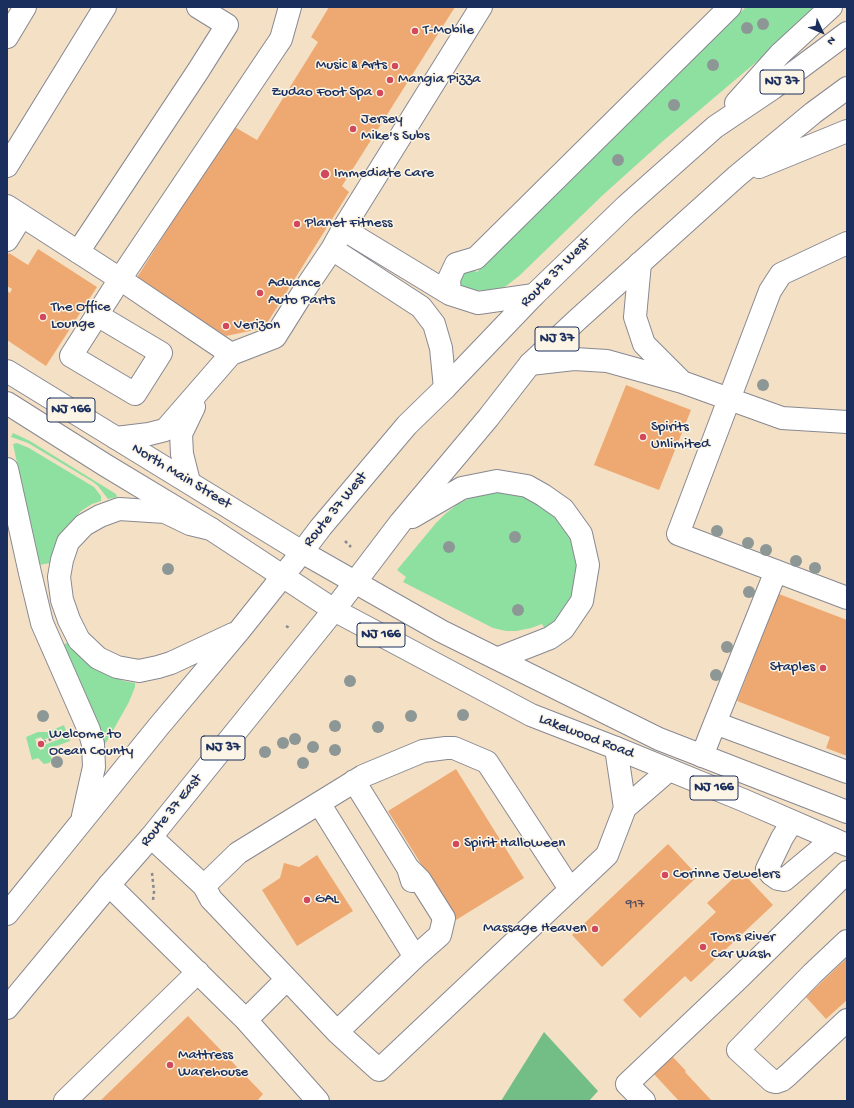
<!DOCTYPE html>
<html>
<head>
<meta charset="utf-8">
<style>
	body { margin:0 }
	#map { position:relative; width:854px; height:1108px; overflow:hidden; background:#f4e1c5; font-family:"Gochi Hand",sans-serif }
	canvas { display:block }
	.frame { position:absolute; inset:0; border:8px solid #1b2f5e; pointer-events:none }
	.north { position:absolute; left:802px; top:12px; width:40px; height:40px; -webkit-text-stroke:3px #fcf5e5; paint-order:stroke; rotate:134deg; font-size:11px; font-weight:700; line-height:16px; text-align:center; color:#1b2f5e }
	.north::after { content:''; display:block; margin:auto; width:14px; height:18px; background:#1b2f5e; clip-path:polygon(50% 0,100% 100%,50% 72%,0 100%) }
</style>
</head>
<body>
<div id="map">
<canvas width="854" height="1108"></canvas>
<div class="frame"></div>
<div class="north">N</div>
</div>
<script>
const c = document.querySelector('canvas').getContext('2d');
c.lineJoin = 'round';
function fill(path, color) { c.fillStyle = color; c.fill(path, 'evenodd'); }
const toPath = rows => new Path2D(rows.map(r => 'M' + r).join(''));
function strokePath(path, color, width, dash) { c.strokeStyle = color; c.lineWidth = width; c.lineCap = dash ? 'butt' : 'round'; c.setLineDash(dash || []); c.stroke(path); }
function label(font, color, halo, rows, align = 'center') {
  c.font = font + ' "Gochi Hand",sans-serif'; c.lineWidth = 3; c.setLineDash([]); c.textBaseline = 'middle'; c.strokeStyle = halo; c.fillStyle = color; for (const [text, x, y, turn = 0] of rows) {
    c.save(); c.translate(x, y); c.rotate((+turn || 0) * Math.PI / 180); c.textAlign = isNaN(turn) ? turn : align; if (halo) c.strokeText(text, 0, 0); c.fillText(text, 0, 0); c.restore();
  }
}
fill(toPath([
	[746,7,818,7,787,36,663,141,604,194,519,276,506,286,493,291,472,290,465,288,461,285,459,280,460,276,470,269,477,272],
	[13,433,30,441,116,494,117,497,108,499,98,486,93,482,28,443,11,437],
	[17,443,29,448,94,487,101,496,101,501,92,504,81,511,62,532,54,548,50,563,39,565,13,444],
	[496,492,507,493,526,496,555,514,571,537,578,562,576,589,569,605,555,621,545,629,542,624,531,628,516,631,506,631,493,628,403,582,406,577,397,570,436,523,445,514,458,504,474,496],
	[68,642,74,650,95,669,124,681,135,683,135,687,129,702,107,741,103,746,96,719,62,646],
	[64,725,66,731,43,740,41,737,35,739,40,750,44,749,44,745,68,736,70,741,51,748,49,751,52,760,49,763,44,764,38,758,32,760,26,737,38,732,48,732]
]), '#8ee0a0');
fill(toPath([
	[544,1032,598,1091,589,1101,501,1101]
]), '#72be86');
fill(toPath([
	[329,7,455,7,342,186,349,192,264,328,226,336,136,279,233,126,257,140,318,42,311,37],
	[38,249,97,287,46,366,7,340,7,291,10,293,12,289,7,286,7,256,9,253,28,265],
	[626,385,691,410,659,490,594,465],
	[779,594,847,620,847,756,826,748,830,737,737,701],
	[456,769,524,878,456,920,388,811],
	[668,844,698,876,602,967,572,935],
	[317,855,353,911,297,946,262,890,280,878,284,863,299,867],
	[741,871,773,905,691,982,685,976,640,1018,623,1000,716,912,707,903],
	[847,958,847,1000,826,1019,806,997],
	[188,1016,263,1094,257,1101,100,1101],
	[671,1055,686,1071,685,1072,712,1101,679,1101,652,1072]
]), '#eea871');
const minor = toPath([
	[7,37,25,7],
	[7,166,105,7],
	[7,206,120,279,231,354],
	[343,229,450,294,478,303,534,295],
	[7,240,22,216],
	[847,243,781,274,770,291,678,534,847,598],
	[332,249,421,307,434,324,441,348,445,388],
	[78,252,198,71,227,25,198,7],
	[640,263,635,317,644,344,681,381],
	[450,294,449,279,456,264,476,258,730,7],
	[97,315,161,353,135,394,71,356,120,279,281,39,290,7],
	[530,364,574,359,607,361,682,382,782,418,847,422],
	[116,438,149,434,165,430,231,354,275,337,307,286,332,249,343,229,481,7],
	[189,482,182,454,181,434,194,407],
	[776,571,715,723,847,772],
	[616,748,625,808,669,770],
	[702,756,715,723],
	[354,781,408,868,412,881],
	[319,803,415,957],
	[792,822,782,838,767,869,771,874,778,879,784,880,833,839],
	[151,837,204,886,211,899,287,979],
	[109,885,246,1020,287,979,337,1032,379,1070,607,855,625,808],
	[204,886,238,853,363,776,423,751,446,748,454,748,487,762,570,889],
	[847,941,812,974,738,1050,772,1081,776,1082,782,1080,788,1075,847,1020],
	[246,1020,318,1101],
	[337,1032,415,957,440,935,444,918,420,880,408,868],
	[65,1101,198,972],
	[644,1101,627,1084,738,979,847,872]
]);
const major = toPath([
	[7,371,302,552,441,631,659,739,847,812],
	[7,403,105,465,211,529,334,610,531,715,616,748,743,800,847,845]
]);
const highway = toPath([
	[736,103,780,54,831,7],
	[759,167,847,131],
	[7,469,30,573,42,623,89,730,93,744,94,767,83,816],
	[412,517,462,488,497,481,527,486,543,495,563,509,581,534,588,565,582,601,563,629,550,638,499,658],
	[211,529,190,524,165,512,119,509,100,516,84,525,68,542,62,560,59,577,62,600,69,620,79,640,98,658,117,667,139,671,158,667,171,663,233,634],
	[7,914,159,726,239,631,302,552,321,527,407,425,445,388,534,295,626,206,715,127,773,88,847,33],
	[7,1008,109,885,151,837,334,610,400,523,488,418,530,364,577,320,737,176,813,113,847,88]
]);
strokePath(minor, '#888892', 24);
strokePath(major, '#888892', 24);
strokePath(highway, '#888892', 24);
strokePath(toPath([
	[345,541,351,547],
	[286,626,291,629],
	[43,742,68,733],
	[152,873,154,892,153,900]
]), '#888892', 2.5, [3, 3]);
strokePath(minor, '#fff', 22);
strokePath(major, '#fff', 22);
strokePath(highway, '#fff', 22);
c.fillStyle = '#8d9795';
for (const [x, y] of [
	[763,24],
	[747,28],
	[713,65],
	[674,105],
	[618,160],
	[763,385],
	[717,531],
	[515,537],
	[748,543],
	[449,547],
	[766,550],
	[796,561],
	[815,568],
	[168,569],
	[749,592],
	[518,610],
	[727,647],
	[716,675],
	[350,681],
	[463,715],
	[43,716],
	[411,716],
	[335,726],
	[378,727],
	[295,739],
	[283,743],
	[313,747],
	[335,750],
	[265,752],
	[57,762],
	[303,763]
]) { c.beginPath(); c.arc(x, y, 6, 0, 2 * Math.PI); c.fill(); }
for (const [x, y, r, color] of [
	[415,31,4,"#d1495b"],
	[395,66,4,"#d1495b"],
	[390,80,4,"#d1495b"],
	[380,93,4,"#d1495b"],
	[353,129,4,"#d1495b"],
	[325,174,5,"#d1495b"],
	[297,224,4,"#d1495b"],
	[260,293,4,"#d1495b"],
	[43,317,4,"#d1495b"],
	[226,326,4,"#d1495b"],
	[643,437,4,"#d1495b"],
	[823,668,4,"#d1495b"],
	[41,744,4,"#d1495b"],
	[456,844,4,"#d1495b"],
	[665,875,4,"#d1495b"],
	[307,900,4,"#d1495b"],
	[595,929,4,"#d1495b"],
	[703,947,4,"#d1495b"],
	[170,1065,4,"#d1495b"]
]) { const dot = new Path2D(); dot.arc(x, y, r, 0, 2 * Math.PI); c.fillStyle = color; c.fill(dot); strokePath(dot, '#fcf5e5', 1.5); }
label('13px', '#504d63', null, [
	["917",635,905]
]);
for (const [x, y, w] of [
	[782,82,44],
	[557,339,44],
	[71,410,48],
	[381,635,48],
	[223,748,44],
	[714,788,48]
]) { const box = new Path2D(); box.roundRect(x - w / 2, y - 12, w, 24, 3); c.fillStyle = '#fcf5e5'; c.fill(box); strokePath(box, '#1b2f5e', 1); }
label('bold 14px', '#1b2f5e', null, [
	["NJ 37",782,82],
	["NJ 37",557,339],
	["NJ 166",71,410],
	["NJ 166",381,635],
	["NJ 37",223,748],
	["NJ 166",714,788]
]);
label('15px', '#1b2f5e', '#fcf5e5', [
	["T-Mobile",423,31],
	["Music & Arts",387,66,"right"],
	["Mangia Pizza",398,80],
	["Zudao Foot Spa",372,93,"right"],
	["Jersey",361,120],
	["Mike's Subs",361,137],
	["Immediate Care",334,174],
	["Planet Fitness",305,224],
	["Advance",268,284],
	["Auto Parts",268,301],
	["The Office",51,308],
	["Lounge",51,325],
	["Verizon",234,326],
	["Spirits",651,428],
	["Unlimited",651,445],
	["Staples",815,668,"right"],
	["Welcome to",49,735],
	["Ocean County",49,752],
	["Spirit Halloween",464,844],
	["Corinne Jewelers",673,875],
	["GAL",315,900],
	["Massage Heaven",587,929,"right"],
	["Toms River",711,938],
	["Car Wash",711,955],
	["Mattress",178,1056],
	["Warehouse",178,1073]
], 'left');
label('15px', '#1b2f5e', '#fcf5e5', [
	["Route 37 West",556,273,-45],
	["North Main Street",181,477,31],
	["Route 37 West",336,510,-51],
	["Lakewood Road",586,737,21],
	["Route 37 East",172,811,-51]
]);
</script>
</body>
</html>
